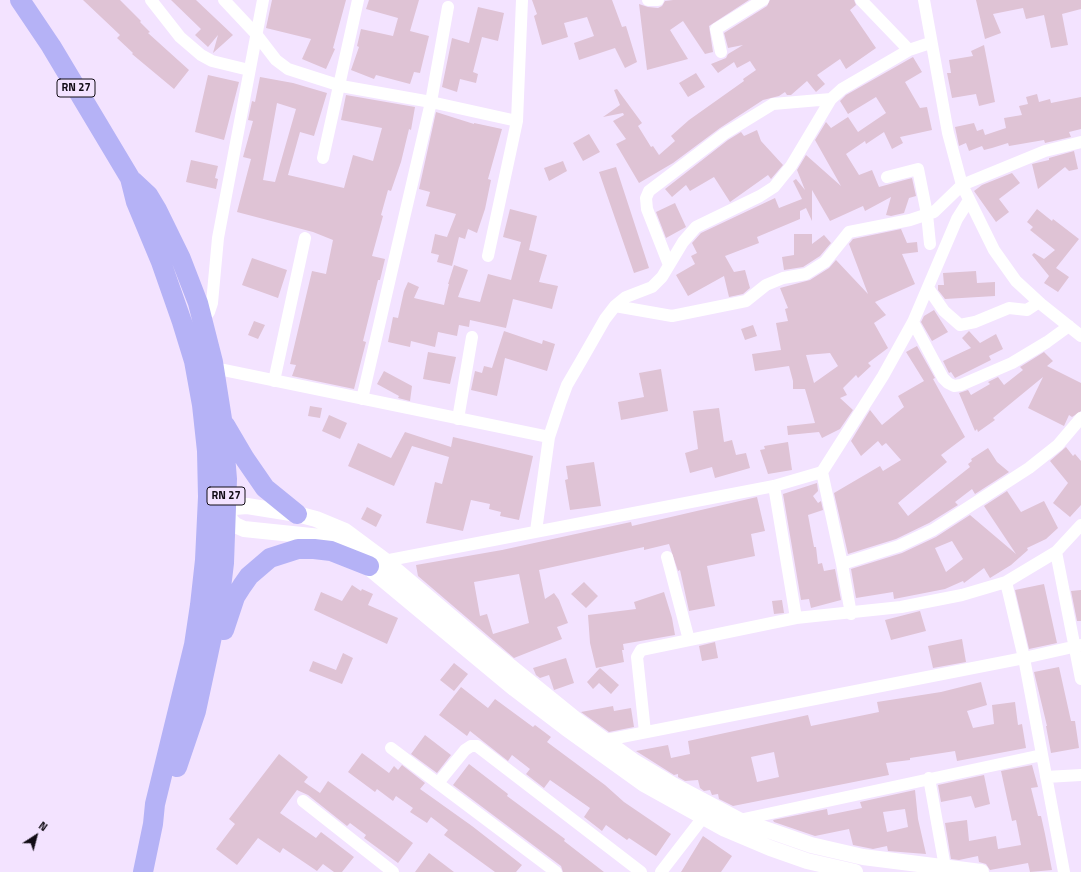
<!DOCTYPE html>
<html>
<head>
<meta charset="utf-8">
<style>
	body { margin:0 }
	#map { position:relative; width:1081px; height:872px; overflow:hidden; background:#f3e3ff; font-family:"Titillium Web",sans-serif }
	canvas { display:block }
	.north { position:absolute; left:16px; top:816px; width:40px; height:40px; -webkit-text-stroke:3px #f3e3ff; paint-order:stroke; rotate:36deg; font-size:11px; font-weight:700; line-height:16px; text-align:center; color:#110c15 }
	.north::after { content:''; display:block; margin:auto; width:14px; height:18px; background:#110c15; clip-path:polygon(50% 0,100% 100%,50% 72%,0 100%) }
</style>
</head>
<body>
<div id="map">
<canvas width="1081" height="872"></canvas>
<div class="north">N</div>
</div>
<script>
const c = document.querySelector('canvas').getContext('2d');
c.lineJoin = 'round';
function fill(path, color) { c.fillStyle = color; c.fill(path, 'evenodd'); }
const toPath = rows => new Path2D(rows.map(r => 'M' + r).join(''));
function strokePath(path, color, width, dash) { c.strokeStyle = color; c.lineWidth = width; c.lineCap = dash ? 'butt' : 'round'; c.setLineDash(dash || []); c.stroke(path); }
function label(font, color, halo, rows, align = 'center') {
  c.font = font + ' "Titillium Web",sans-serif'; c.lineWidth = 3.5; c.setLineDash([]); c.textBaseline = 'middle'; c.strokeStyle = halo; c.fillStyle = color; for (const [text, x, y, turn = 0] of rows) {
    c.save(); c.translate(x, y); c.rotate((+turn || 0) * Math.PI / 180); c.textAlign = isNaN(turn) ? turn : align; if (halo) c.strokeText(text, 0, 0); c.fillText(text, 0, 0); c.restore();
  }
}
fill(toPath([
	[83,0,120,0,141,21,140,22,150,32,148,33,189,70,174,89,132,54,133,53,117,38,120,35],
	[171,0,196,0,233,35,213,53,218,35,208,47,195,35,201,29],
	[272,0,346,0,333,48,335,49,326,69,302,59,311,39,266,28],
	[369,0,419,0,410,31,429,36,420,73,414,72,410,84,376,75,374,79,351,70,359,47,357,46,361,29,393,36,398,18,366,9],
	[532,0,612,0,622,27,626,26,637,62,625,68,615,48,579,60,574,43,594,36,587,17,564,23,568,37,542,45,534,16,537,14],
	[673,0,749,0,709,26,713,52,705,54,683,21,670,30,688,59,647,70,639,4,648,7,658,8,662,6,665,1],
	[770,0,854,0,856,5,850,10,876,48,846,69,840,59,817,75,825,84,816,92,807,81,791,95,787,95,785,92,779,96,763,100,720,128,673,163,639,183,616,144,626,139,613,121,624,115,623,113,603,117,620,105,614,90,617,89,642,123,638,126,651,147,653,146,659,155,675,141,671,136,689,120,744,81,743,79,756,70,750,61,737,68,734,62,718,73,711,64,726,58,728,54,743,45,728,48,724,33,767,6],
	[976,0,1081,0,1081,9,1062,14,1068,45,1051,48,1044,15,1026,19,1023,8,993,14,1001,33,985,39],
	[478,7,504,13,498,41,482,37,473,72,478,74,476,83,460,79,457,92,442,87,452,38,469,43],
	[984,45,995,102,979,106,976,94,952,98,947,73,951,73,949,60,973,56,971,51],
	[913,57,922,72,905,82,920,108,927,107,932,130,900,137,903,143,892,149,884,132,866,144,865,141,846,154,859,175,872,170,879,187,912,178,916,196,909,198,904,213,891,216,886,215,891,197,865,211,863,206,830,221,812,190,812,221,806,208,800,211,800,219,757,237,759,243,725,256,734,272,745,270,750,288,743,294,729,297,724,276,688,296,676,275,695,264,691,256,697,253,692,243,701,233,775,198,779,208,802,199,793,181,796,179,805,190,797,170,806,155,841,186,815,140,826,122,831,128,848,117,858,132,886,113,876,97,848,114,840,101,846,95],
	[696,73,705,87,688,97,679,83],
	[208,75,239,82,224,140,195,132],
	[260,77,293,83,327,93,314,136,300,132,288,175,344,188,353,155,373,161,382,128,341,120,346,95,415,107,411,130,409,129,401,162,391,191,388,190,381,215,383,216,372,256,385,259,380,280,378,280,363,341,366,342,354,389,292,376,296,365,290,364,312,271,326,274,333,240,313,232,237,212,251,159,243,157,253,121,248,120,252,101,255,102],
	[277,103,296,109,275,182,263,180],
	[1037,94,1039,102,1050,99,1051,103,1081,97,1081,129,1069,132,1071,137,1045,143,1044,140,1009,146,1008,143,992,148,984,150,982,146,969,151,966,143,959,146,955,127,974,123,977,131,983,129,985,135,1006,128,1004,118,1022,115,1019,106,1028,104,1026,97],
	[436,112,474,124,474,123,502,129,488,179,491,180,485,209,477,233,468,229,465,239,459,237,452,266,437,262,439,255,431,253,435,234,447,237,456,214,426,206,430,192,419,189],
	[757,130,761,141,783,165,771,179,768,175,730,202,714,177,690,191,686,185,672,197,665,189,728,140,741,132,744,136],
	[589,134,600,152,583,161,573,143],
	[1074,151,1078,169,1069,171,1065,167,1038,189,1032,164,1049,160,1049,158],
	[191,160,218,166,215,178,218,179,216,189,186,182],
	[563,161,567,171,549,181,544,168],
	[616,167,649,268,634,273,599,172],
	[1012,173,1020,183,999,199,1009,212,996,222,974,191,982,185],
	[675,203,686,227,666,238,656,212],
	[510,209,537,216,529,250,547,255,539,282,558,286,552,309,513,299,506,328,470,320,469,327,459,325,457,336,438,332,435,347,411,341,410,347,388,342,393,317,398,318,404,291,408,282,419,287,414,298,444,305,449,284,448,284,454,265,468,270,458,297,480,302,488,274,511,280,521,242,503,237],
	[1037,209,1052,221,1053,219,1079,239,1056,268,1069,277,1058,292,1044,283,1049,276,1032,255,1034,253,1044,259,1055,250,1030,230,1033,227,1027,222],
	[901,229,907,243,917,242,918,252,902,254,915,284,875,302,886,315,874,323,888,348,868,363,871,366,858,378,856,375,843,388,847,395,840,398,853,410,840,429,822,438,819,432,788,435,787,426,815,423,805,389,793,389,793,381,789,366,755,371,752,354,781,350,776,323,788,321,785,309,788,308,780,288,810,280,829,268,836,260,868,294,849,244,853,239],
	[830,353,838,366,814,383,806,355],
	[794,234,812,234,812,244,824,235,831,243,820,256,803,267,784,270,782,257,794,255],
	[252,258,287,270,278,298,242,285],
	[976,271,977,283,995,282,995,296,945,299,938,290,938,285,944,285,943,273],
	[934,310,948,332,932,341,921,322,924,316],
	[254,321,265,325,258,339,248,335],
	[753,325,757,336,745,340,741,329],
	[504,331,542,344,543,340,555,344,547,371,505,358,497,396,471,390,475,371,482,373,484,366,492,368],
	[969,331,980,343,996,334,1003,349,989,356,991,360,955,378,951,372,949,373,943,361,971,348,962,338],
	[917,346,935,378,933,379,965,437,941,455,947,462,898,503,908,516,970,467,968,464,972,461,971,459,988,448,997,462,1009,472,975,494,972,489,955,502,958,505,929,523,896,539,848,554,834,493,880,466,883,471,901,460,886,443,882,446,878,441,861,456,851,441,870,410,882,425,904,407,898,396,924,381,906,352],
	[428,352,456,357,450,384,423,379],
	[1044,352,1053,361,1047,366,1081,383,1081,411,1072,417,1069,415,1064,426,1028,408,1043,377,993,418,995,420,978,432,977,429,975,431,959,393,968,390,971,395,990,384,988,382,998,377,1004,385,1023,370,1020,367],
	[661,369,668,411,621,420,618,402,644,397,639,373],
	[384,371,412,386,410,401,398,398,399,396,377,384],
	[310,406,322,408,320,418,308,416],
	[719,408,724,442,732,440,736,455,746,453,750,468,715,478,712,467,690,473,685,453,698,449,693,411],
	[329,415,347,423,340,439,322,431],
	[405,432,451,447,453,437,533,456,519,520,500,516,501,512,489,509,490,504,471,500,463,531,426,523,435,482,442,484,449,457,412,446,394,486,348,466,358,443,391,458],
	[788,442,792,470,768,474,760,450,765,449,764,446],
	[1066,447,1073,456,1075,454,1081,461,1081,505,1070,517,1053,503,1068,483,1050,461],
	[594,462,601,506,570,510,565,480,568,479,566,466],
	[817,483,818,491,813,496,818,503,821,501,823,510,808,515,814,547,816,547,818,564,822,563,824,571,835,569,841,600,811,608,809,599,801,600,783,494],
	[1007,491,1021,512,1044,501,1058,528,1046,539,1027,548,1028,550,1011,565,990,578,984,568,964,583,963,581,945,589,894,599,893,592,856,598,851,569,902,553,936,537,970,515,1016,554,984,506],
	[952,541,963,559,946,572,935,548],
	[757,497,765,531,751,534,755,556,707,566,715,606,689,611,680,570,678,571,669,544,644,550,644,547,539,570,545,599,554,593,559,600,568,623,557,627,562,639,514,658,418,576,416,565,502,550,631,522,632,526],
	[519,574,529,623,493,634,487,614,480,616,474,582],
	[367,507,382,515,376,527,361,519],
	[584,582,598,596,586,608,571,594],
	[1044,584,1057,643,1029,649,1015,590],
	[352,585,361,591,362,589,373,594,368,605,398,618,387,644,314,610,321,592,342,601],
	[1081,590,1081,621,1077,621,1071,591],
	[664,592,672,618,675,635,623,644,624,650,622,650,624,662,596,668,590,643,588,615,636,609,634,602],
	[782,600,784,613,774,614,772,601],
	[920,611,926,631,891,640,885,620],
	[962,639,966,662,933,668,928,646],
	[715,642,718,658,702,661,699,646],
	[343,653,353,658,342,684,309,671,313,661,336,670],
	[566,658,574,683,554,690,549,675,540,678,536,675,533,668],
	[454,663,468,674,454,691,440,680],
	[1059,667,1071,721,1075,721,1079,748,1051,753,1046,726,1047,726,1034,672],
	[600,668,619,685,611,694,599,683,593,689,587,682],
	[981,682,987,705,967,711,973,728,994,724,992,705,1015,702,1018,725,1022,724,1026,748,957,761,955,751,910,758,910,760,886,763,889,775,733,806,719,799,718,794,712,795,710,790,704,791,700,788,698,780,685,781,678,777,678,774,674,775,636,751,668,745,671,758,690,754,688,741,808,715,811,726,879,712,877,702,941,692],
	[774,752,779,777,757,782,751,757],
	[461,687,488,708,495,699,533,727,535,725,551,737,547,742,605,785,624,802,671,834,656,856,629,838,627,840,606,825,602,831,584,817,590,808,550,780,544,788,526,774,530,769,512,755,508,761,470,731,467,736,439,715],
	[613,706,614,711,631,708,634,727,609,732,581,712],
	[425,735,451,755,437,773,411,754],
	[362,753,389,773,394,766,398,770,402,765,425,783,420,789,472,826,522,865,516,872,495,872,444,835,448,830,431,817,427,823,410,812,413,808,396,796,393,801,377,789,375,792,348,772],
	[279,754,308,777,304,782,320,793,328,781,413,843,398,863,364,838,366,835,350,823,347,826,308,795,297,790,280,813,316,838,321,832,354,857,342,872,334,872,323,864,317,871,283,848,280,853,258,838,237,865,216,849,235,824,229,819],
	[469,764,508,794,507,796,565,839,564,841,604,872,563,872,561,866,453,785],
	[1032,765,1038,787,1031,788,1038,816,1041,816,1045,834,1052,870,1030,872,1028,863,990,870,986,864,979,862,978,856,959,860,951,859,945,823,967,820,969,841,996,836,998,849,1021,845,1016,820,1012,821,1001,771],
	[984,775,990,804,975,808,971,796,941,802,938,785],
	[915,790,918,819,926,854,888,851,887,846,873,849,853,845,849,829,815,836,774,822,773,820,827,809,828,815,862,808,860,802],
	[905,809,908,827,887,832,883,812],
	[703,836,732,856,721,872,681,872],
	[429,853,454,872,415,872]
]), '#dfc3d5');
strokePath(toPath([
	[151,0,180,37,201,55,212,61,249,70],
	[224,0,256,34,276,60,288,69,341,86,431,102,517,121],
	[648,0,658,0],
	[861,0,909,50],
	[924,0,948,133,962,185,994,250,1016,281,1041,304,1081,336],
	[721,52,716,29,763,0],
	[323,158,358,0],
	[887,177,918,169,927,214,930,244],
	[488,256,517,121,522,0],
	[669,265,647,209,646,198,649,191,724,134,773,104,831,99],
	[928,288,944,311,960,325,975,322,1009,308,1027,310,1039,302],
	[615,306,672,316,746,301,766,285,783,278,806,274,825,262,849,232,910,220,934,212,962,185,1045,151,1081,142],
	[202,320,209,312,212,303,218,238,263,0],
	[913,322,943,378,948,383,954,386,961,385,1012,363,1047,342,1069,326],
	[214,368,549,437],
	[274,381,305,238],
	[362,399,431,102,448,7],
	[458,419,472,337],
	[822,472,842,564,899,546,933,530,1029,468,1058,445,1081,418],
	[774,486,796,618],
	[536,531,549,437,560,404,567,385,581,361,605,319,615,306,626,297,652,287,662,277,683,242,696,227,760,196,774,187,791,166,831,99,842,89,909,50,930,43],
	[1056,552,1081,679],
	[667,557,689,640],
	[379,562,774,486,822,472,883,376,913,322,957,219,969,200],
	[842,564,851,614],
	[1006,582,1024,658,1064,872],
	[645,732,637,657,641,650,796,618,901,607,962,595,1006,582,1056,552,1081,525],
	[600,743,606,740,1024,658,1081,645],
	[391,748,556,872],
	[1046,777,1081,775],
	[929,778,945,867],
	[438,783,465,750,471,746,477,746,641,872],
	[303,801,393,872],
	[739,820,1042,755],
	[661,872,708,811]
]), '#fff', 12);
strokePath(toPath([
	[220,510,235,525,244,529,321,537,332,540,343,546,515,689,566,728,644,784,725,829,770,848,807,861,855,872],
	[219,520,235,507,247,506,297,514,316,519,345,531,384,560,491,651,575,719,633,761,673,785,739,820,811,845,863,857,981,872]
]), '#fff', 16);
strokePath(toPath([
	[20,0,51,46,130,178,136,202,161,262,182,322,194,361,202,405,207,451,208,497,205,560,200,605,194,645,155,804,153,824,143,872],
	[133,181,148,195,157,210,181,259,198,303,213,362,222,419,227,479,224,563,219,604,196,711,177,767],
	[225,425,245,459,265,488,297,514],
	[224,630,235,597,242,586,249,576,270,558,298,549,314,549,331,551,369,566]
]), '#b5b2f6', 20);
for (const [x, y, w] of [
	[76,88,38],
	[226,496,38]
]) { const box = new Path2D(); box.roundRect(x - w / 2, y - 9, w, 18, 3); c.fillStyle = '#f3e3ff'; c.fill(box); strokePath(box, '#110c15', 1); }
label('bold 11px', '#110c15', null, [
	["RN 27",76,88],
	["RN 27",226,496]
]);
</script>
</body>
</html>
